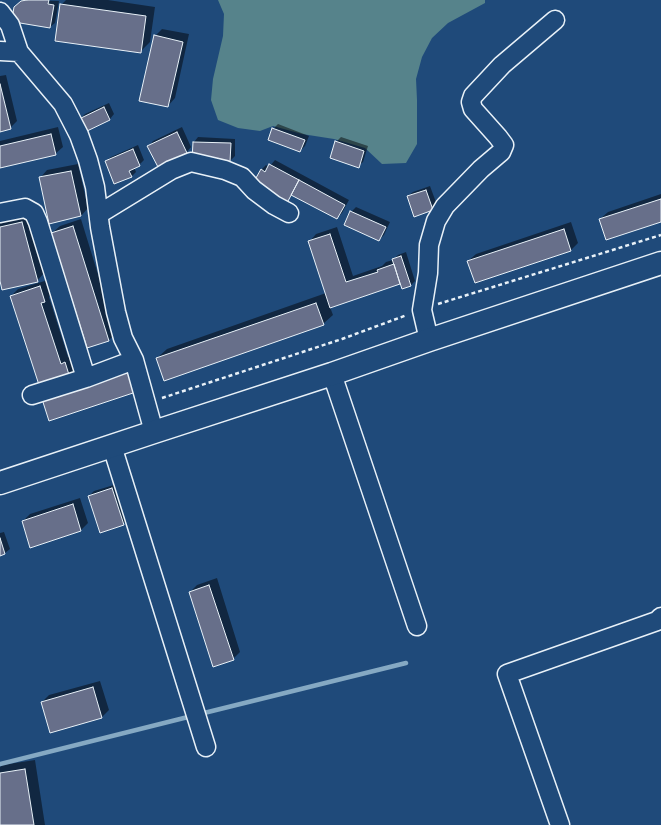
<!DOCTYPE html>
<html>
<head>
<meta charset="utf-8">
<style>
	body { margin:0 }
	canvas { display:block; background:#1f4a7a }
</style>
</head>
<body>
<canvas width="661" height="825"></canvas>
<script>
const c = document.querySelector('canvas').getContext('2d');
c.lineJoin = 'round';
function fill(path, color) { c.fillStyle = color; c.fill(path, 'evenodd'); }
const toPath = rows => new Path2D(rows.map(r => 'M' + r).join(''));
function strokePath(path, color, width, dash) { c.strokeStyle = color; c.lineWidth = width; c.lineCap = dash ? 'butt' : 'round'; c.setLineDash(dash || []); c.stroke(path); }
fill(toPath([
	[218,0,485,0,485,3,448,23,432,38,422,57,416,79,417,100,417,144,406,163,382,164,365,148,334,139,302,134,273,126,260,131,238,128,218,120,211,100,213,79,223,36,224,14]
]), '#56838b');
fill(toPath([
	[23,0,59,1,55,23,50,27,20,2],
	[66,0,108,0,155,7,150,42,140,52,61,5],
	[162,29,189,34,175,98,168,106,155,36],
	[6,75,17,121,10,128,0,131,0,76],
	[109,103,114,114,110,119,85,130,80,119,85,114],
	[278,124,309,136,305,146,300,151,273,129],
	[58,127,63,147,55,154,0,167,0,141],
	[182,127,191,147,187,152,158,166,149,146,153,141],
	[198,137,235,139,235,156,230,161,194,142],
	[341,137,368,146,363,162,358,166,336,142],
	[138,145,144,160,139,165,134,167,136,172,131,177,106,161,111,157],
	[275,160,349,200,342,213,337,218,293,194,286,202,261,170,266,165,269,167],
	[78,164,88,208,81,216,40,178,47,170],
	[430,186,437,205,432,210,408,196,413,192],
	[661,194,661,221,600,219,608,212],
	[356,207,390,222,384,235,379,240,351,212],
	[30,215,44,273,37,281,0,277,0,222],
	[81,219,116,333,109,340,52,233,60,226],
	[571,222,578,243,571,250,475,282,468,261,476,254],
	[337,227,353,276,382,266,386,262,393,260,398,255,406,252,415,281,410,286,401,283,330,307,333,315,323,324,157,358,167,349,326,293,309,242,316,234],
	[48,280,52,293,49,297,68,357,72,356,77,370,69,377,11,296,18,289],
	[117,484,128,519,123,524,89,496,94,491],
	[80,498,88,523,81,530,31,546,23,521,30,514],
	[4,532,10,549,5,553,0,555,0,533],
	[217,578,240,652,233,659,190,592,197,585],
	[100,681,109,710,101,718,42,702,49,695],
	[35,760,45,825,0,825,0,767,2,765]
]), '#0007');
strokePath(toPath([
	[200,714,406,663],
	[0,764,192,716]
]), '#85a9c3', 4.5);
const building = toPath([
	[27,0,49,0,48,4,54,5,50,28,20,23,13,13,14,7,21,1,27,0],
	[60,4,146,16,141,53,55,41,60,4],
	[154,35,183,42,168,107,139,101,154,35],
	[0,84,11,129,0,132,0,84],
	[104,107,110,120,85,132,79,119,104,107],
	[272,128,305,140,300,152,268,140,272,128],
	[177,132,187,153,158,167,147,146,177,132],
	[51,134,56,155,0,168,0,146,51,134],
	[335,141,364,151,359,168,330,158,335,141],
	[193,142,231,143,230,162,192,160,193,142],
	[133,149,140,166,129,171,132,177,114,184,105,161,133,149],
	[269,164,299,180,287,203,252,185,261,169,265,172,269,164],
	[71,171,81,216,49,224,39,177,71,171],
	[299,180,345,205,337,219,291,195,299,180],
	[426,190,433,210,414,217,407,196,426,190],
	[661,199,661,222,606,240,599,219,661,199],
	[350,211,386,227,379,241,344,225,350,211],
	[22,222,38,282,2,290,0,281,0,227,22,222],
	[73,226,109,341,87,348,51,233,73,226],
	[564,229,571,251,475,283,467,261,564,229],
	[330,234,346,282,378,272,377,270,394,264,400,284,330,308,308,241,330,234],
	[401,256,411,286,402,289,392,259,401,256],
	[40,286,45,302,41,303,61,364,65,362,70,378,40,388,10,296,40,286],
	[316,303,324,325,164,381,156,358,316,303],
	[128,370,136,392,49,421,42,399,128,370],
	[112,488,124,525,100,533,88,496,112,488],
	[73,504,81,531,30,548,22,521,73,504],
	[0,538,5,554,0,556,0,538],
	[209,585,234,660,213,667,189,592,209,585],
	[93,687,102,718,50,733,41,702,93,687],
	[25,769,34,825,0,825,0,773,25,769]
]);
fill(building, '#676f8a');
strokePath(building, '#e8f1f8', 1);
const minor = toPath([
	[0,12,10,25,19,52,63,104,79,135,88,160,95,187,100,227,116,312,123,338,134,360,154,432],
	[0,51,19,52],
	[0,213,25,208,34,213,38,222,86,378],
	[99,214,171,170,191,162,225,170,242,177,254,190,274,205,289,213],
	[429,340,422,310,428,273,429,245,436,221,445,206,481,169,501,152,504,145,498,137,473,109,471,102,473,96,502,65,555,20],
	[332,374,417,626],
	[32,395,86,378,134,360],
	[112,446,206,747],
	[560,825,507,674,657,621,661,617]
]);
const major = toPath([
	[0,483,154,432,332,374,429,340,661,263]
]);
strokePath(minor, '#e8f1f8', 21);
strokePath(major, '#e8f1f8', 25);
strokePath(toPath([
	[438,304,661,235],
	[162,398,342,339,407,315]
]), '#e8f1f8', 2.5, [4, 3]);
strokePath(minor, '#1f4a7a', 18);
strokePath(major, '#1f4a7a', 22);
</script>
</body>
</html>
